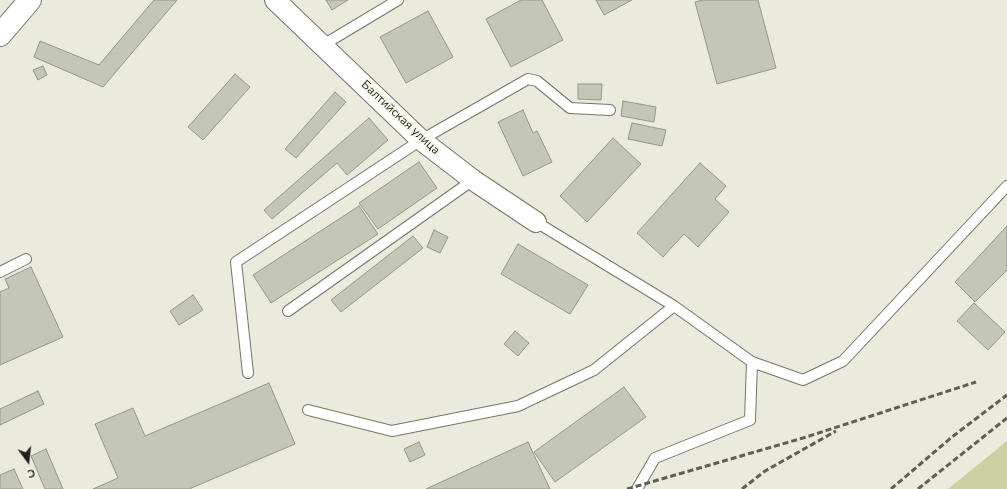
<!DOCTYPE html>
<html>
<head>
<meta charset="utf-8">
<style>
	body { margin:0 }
	#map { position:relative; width:1007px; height:489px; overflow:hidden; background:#eaebdc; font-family:"Nunito Sans",sans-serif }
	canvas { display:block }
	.north { position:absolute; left:8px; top:441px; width:40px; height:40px; -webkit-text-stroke:3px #f7f9e9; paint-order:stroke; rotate:165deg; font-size:11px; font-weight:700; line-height:16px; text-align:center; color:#1e1f19 }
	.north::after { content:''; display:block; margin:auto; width:14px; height:18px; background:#1e1f19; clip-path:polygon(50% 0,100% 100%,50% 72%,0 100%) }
</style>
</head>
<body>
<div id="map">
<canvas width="1007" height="489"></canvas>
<div class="north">С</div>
</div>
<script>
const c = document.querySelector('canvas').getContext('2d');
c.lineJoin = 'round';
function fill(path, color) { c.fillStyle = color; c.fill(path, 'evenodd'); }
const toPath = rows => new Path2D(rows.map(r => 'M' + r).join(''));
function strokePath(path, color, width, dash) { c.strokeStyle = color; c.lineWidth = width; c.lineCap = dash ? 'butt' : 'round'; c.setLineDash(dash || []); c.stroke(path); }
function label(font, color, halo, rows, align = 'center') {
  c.font = font + ' "Nunito Sans",sans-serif'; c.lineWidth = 4; c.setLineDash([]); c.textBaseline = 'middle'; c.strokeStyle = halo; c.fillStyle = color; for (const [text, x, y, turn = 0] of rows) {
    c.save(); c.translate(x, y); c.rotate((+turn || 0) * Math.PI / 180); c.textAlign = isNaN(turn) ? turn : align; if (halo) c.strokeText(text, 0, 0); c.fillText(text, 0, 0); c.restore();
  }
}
fill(toPath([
	[1007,441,1007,489,948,489]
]), '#cdd1a2');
const building = toPath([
	[154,0,177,0,103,87,34,57,40,41,99,65,154,0],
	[326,0,348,0,332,10,326,0],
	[521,0,542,0,563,40,511,67,486,19,521,0],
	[596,0,632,0,604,15,596,0],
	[703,0,758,0,776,68,717,84,695,2,703,0],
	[428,11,453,57,406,83,380,37,428,11],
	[43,66,47,75,38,80,33,70,43,66],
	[235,74,250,87,203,140,188,127,235,74],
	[578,84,602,84,601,100,578,99,578,84],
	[335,92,346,102,296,158,285,149,335,92],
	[623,101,656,107,654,122,621,116,623,101],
	[523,110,533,133,537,131,552,162,523,176,498,122,523,110],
	[369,118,388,140,347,175,337,163,272,219,264,210,369,118],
	[632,123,666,130,662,146,628,139,632,123],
	[613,138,641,164,587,222,560,196,613,138],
	[419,162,437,188,378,229,359,203,419,162],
	[700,163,726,186,715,199,729,212,698,247,684,234,663,257,637,233,700,163],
	[359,206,378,234,271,303,253,275,359,206],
	[1007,226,1007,270,975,302,955,282,1007,226],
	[434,230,448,237,440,253,427,247,434,230],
	[413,236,423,248,341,312,331,300,413,236],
	[518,244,588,285,570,314,501,274,518,244],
	[31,267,63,337,0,365,0,292,9,288,5,279,31,267],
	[193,295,203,310,179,325,170,311,193,295],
	[974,303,1005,332,988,350,957,321,974,303],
	[515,331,529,343,518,356,504,344,515,331],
	[269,383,295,444,189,489,93,489,118,478,95,424,133,408,145,436,269,383],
	[624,387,646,417,555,482,534,452,624,387],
	[38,391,44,404,0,425,0,409,38,391],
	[419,442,425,455,410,462,404,449,419,442],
	[528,442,550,489,426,489,528,442],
	[46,449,63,489,45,489,31,456,46,449],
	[14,469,23,489,0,489,0,475,14,469]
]);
fill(building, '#c4c6b7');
strokePath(building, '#959789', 1);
const service = toPath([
	[323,45,398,0],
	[536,222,674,306,752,362,750,420,655,458,637,489],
	[0,272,26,259],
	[288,311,473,180],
	[752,362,803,380,843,361,1007,186],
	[248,373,236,262,421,140,528,79,537,81,570,108,610,110],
	[308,410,392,431,518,406,594,370,674,306]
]);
const minor = toPath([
	[275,0,421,140,473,180,536,222]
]);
const tertiary = toPath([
	[0,35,30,0]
]);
strokePath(service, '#757669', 12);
strokePath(minor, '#757669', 22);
strokePath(tertiary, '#757669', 24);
strokePath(service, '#fff', 10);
strokePath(minor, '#fff', 20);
strokePath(tertiary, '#fff', 22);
strokePath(toPath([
	[627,489,803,438,976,382],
	[742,489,765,471,836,431],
	[891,489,952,437,1007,395],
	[918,489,1007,418]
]), '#5e5f56', 3, [6, 3]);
label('12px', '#1e1f19', '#f7f9e9', [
	["Балтийская улица",400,118,43]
]);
</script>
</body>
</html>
